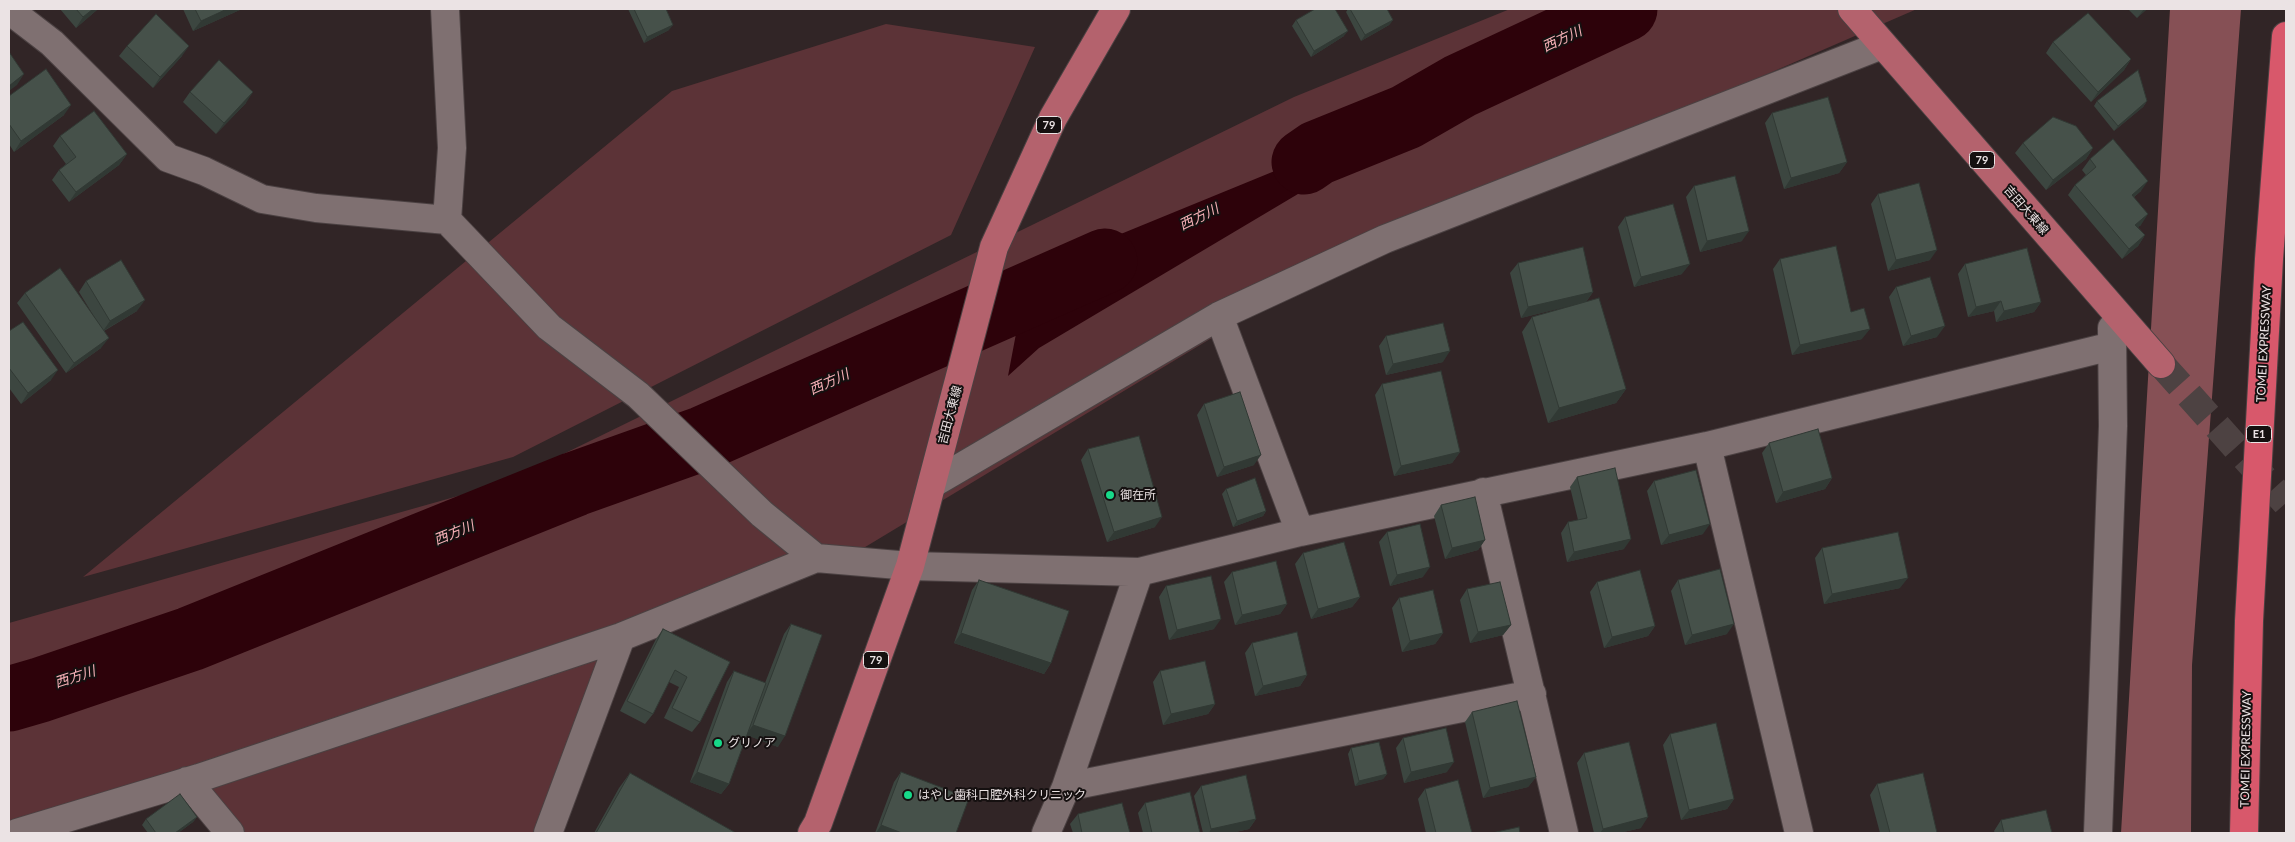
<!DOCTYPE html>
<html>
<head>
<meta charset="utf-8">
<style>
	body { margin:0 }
	#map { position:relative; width:2295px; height:842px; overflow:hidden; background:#312526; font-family:Lato,sans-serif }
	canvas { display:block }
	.frame { position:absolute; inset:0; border:10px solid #ebe3e4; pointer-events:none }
</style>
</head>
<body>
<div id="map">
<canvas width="2295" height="842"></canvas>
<div class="frame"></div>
</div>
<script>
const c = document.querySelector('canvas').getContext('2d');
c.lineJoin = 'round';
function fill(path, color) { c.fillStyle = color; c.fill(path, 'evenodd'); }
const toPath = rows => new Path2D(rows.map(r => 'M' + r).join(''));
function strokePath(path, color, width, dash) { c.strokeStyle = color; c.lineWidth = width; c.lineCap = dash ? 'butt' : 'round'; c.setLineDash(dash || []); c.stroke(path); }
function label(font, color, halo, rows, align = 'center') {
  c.font = font + ' Lato,"Noto Sans JP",sans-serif'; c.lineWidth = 4; c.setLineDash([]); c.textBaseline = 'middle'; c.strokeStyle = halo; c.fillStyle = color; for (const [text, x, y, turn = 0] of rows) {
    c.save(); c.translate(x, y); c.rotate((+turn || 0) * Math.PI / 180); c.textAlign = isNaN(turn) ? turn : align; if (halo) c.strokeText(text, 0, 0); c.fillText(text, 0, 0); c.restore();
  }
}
fill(toPath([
	[1510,9,1917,9,1346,257,842,561,621,637,548,833,242,833,198,778,9,828,9,623,504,483,1294,97],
	[886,24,1035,47,951,235,513,457,83,577,672,91]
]), '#5c3337');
fill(toPath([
	[2170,9,2241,9,2192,665,2191,833,2121,833]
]), '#865055');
fill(toPath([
	[1387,125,1340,169,1039,348,1008,376,1029,265,1072,254]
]), '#2d020a');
strokePath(toPath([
	[1304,162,1317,153,1406,117,1460,86,1625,9],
	[9,699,40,690,190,639,575,484,704,438,1105,261]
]), '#2d020a', 65);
strokePath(toPath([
	[2161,364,2286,503]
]), '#4d4242', 28, [28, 14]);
const minor = toPath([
	[445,9,452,148,447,220],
	[9,10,52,43,168,158,204,171,262,199,316,208,447,220,549,327,638,395,762,514,816,558],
	[1219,316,1300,532],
	[1707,446,1799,833],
	[932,484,1219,316,1385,239,1882,45],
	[1483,492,1564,833],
	[187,781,230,833],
	[1066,787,1532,694],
	[17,833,199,778,621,637,816,558,910,566,1139,572,1300,532,1707,446,2112,346],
	[548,833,621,637],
	[1046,833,1066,787,1139,572],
	[2098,833,2113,426,2112,328]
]);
const major = toPath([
	[1852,9,2161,364],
	[812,833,818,823,910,566,994,247,1053,118,1116,9]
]);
const highway = toPath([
	[2244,833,2249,621,2269,259,2286,36]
]);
strokePath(minor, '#4b4142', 30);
strokePath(major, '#4b4142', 30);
strokePath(highway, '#4b4142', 30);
strokePath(minor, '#7f7071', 28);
strokePath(major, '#b4626d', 28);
strokePath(highway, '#d8586b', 28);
fill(toPath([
	[60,9,98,9,76,28],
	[183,9,242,9,193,31],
	[628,9,666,9,669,30,644,43],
	[1348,9,1387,9,1393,20,1389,25,1361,41,1346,12],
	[2128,9,2147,9,2137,18],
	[1296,20,1344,36,1311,57,1292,26],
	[2053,42,2131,59,2124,70,2091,102,2046,53],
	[127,46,182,56,153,88,119,56],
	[190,92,246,103,216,134,183,102],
	[9,96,64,115,14,152,9,144],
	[2097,101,2147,101,2143,107,2114,131,2094,106],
	[1772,113,1847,162,1839,173,1784,189,1765,123],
	[60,136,127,154,119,165,69,202,52,180,59,170,66,164,53,146],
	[2023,143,2093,148,2086,159,2046,190,2015,153],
	[2090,159,2141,191,2134,197,2141,225,2138,227,2145,235,2138,246,2122,259,2068,195,2075,185,2086,175,2082,170],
	[1694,186,1742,241,1700,252,1686,197],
	[1878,194,1930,260,1888,271,1871,204],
	[1625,217,1682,274,1634,287,1618,227],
	[1780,259,1851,312,1862,339,1792,355,1773,269],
	[1518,263,1593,292,1586,302,1626,389,1616,403,1548,423,1522,332,1532,317,1581,303,1521,318,1510,273],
	[1965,264,2041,302,2034,312,1996,322,1994,311,1968,317,1958,274],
	[86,281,137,311,104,331,101,348,66,373,17,303,25,293,98,323,79,292],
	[1896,287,1937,337,1903,346,1889,297],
	[9,331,51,380,21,404,9,388],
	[1386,336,1443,362,1386,375,1379,346],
	[1382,384,1460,452,1452,463,1394,476,1375,395],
	[1204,404,1254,465,1217,477,1197,415],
	[1769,443,1832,478,1825,489,1776,503,1762,453],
	[1088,449,1155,527,1107,542,1081,460],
	[1577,477,1624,549,1567,562,1561,533,1568,522,1578,520,1570,487],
	[1654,481,1703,534,1661,545,1647,491],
	[1226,489,1266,511,1263,516,1233,527,1222,494],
	[1441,505,1485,540,1478,550,1445,559,1434,516],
	[1387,532,1423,577,1390,586,1379,542],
	[1822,548,1900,588,1824,604,1815,558],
	[1303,553,1360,597,1352,607,1311,619,1295,564],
	[1232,572,1287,604,1280,614,1235,625,1224,582],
	[979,580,1051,663,1044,674,954,643,972,590],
	[1678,580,1727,634,1685,645,1671,591],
	[1597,582,1655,626,1648,636,1604,648,1590,592],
	[1166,586,1214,629,1169,640,1159,597],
	[1467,589,1511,625,1503,635,1470,643,1460,600],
	[1399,598,1443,633,1435,644,1402,652,1392,608],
	[791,624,778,747,747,735,729,784,721,794,690,782,727,682,734,671,765,683,784,634],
	[663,629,730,662,700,722,692,732,664,718,679,687,669,682,653,714,645,724,620,711,656,639],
	[1252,643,1307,675,1300,686,1255,696,1245,653],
	[1160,671,1215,704,1208,714,1163,725,1153,682],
	[1472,712,1536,777,1528,787,1483,798,1465,722],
	[1670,734,1734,799,1727,809,1681,820,1663,745],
	[1403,738,1447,772,1404,783,1396,748],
	[1351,748,1387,774,1383,779,1355,786,1348,754],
	[1584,753,1641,828,1619,833,1594,833,1577,763],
	[901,772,956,833,875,833,894,782],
	[630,773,736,833,594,833,619,788],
	[1877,784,1937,833,1880,833,1870,795],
	[1201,786,1256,819,1249,829,1231,833,1203,833,1194,796],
	[1425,789,1472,833,1426,833,1418,799],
	[1145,803,1200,833,1143,833,1138,813],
	[1078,814,1130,833,1073,833,1070,824],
	[197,817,193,822,178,833,148,833,142,825,146,819],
	[2001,820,2052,833,1995,833,1994,831]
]), '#3c4640');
fill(toPath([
	[93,9,98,9,76,28,83,17],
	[227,9,242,9,193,31,201,21],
	[2144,9,2147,9,2137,18],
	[1393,20,1389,25,1361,41,1365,35],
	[673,25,669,30,644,43,647,37],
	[1348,31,1344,36,1311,57,1314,51],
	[189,46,182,56,153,88,160,77],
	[2131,59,2124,70,2091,102,2098,92],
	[24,74,17,85,9,91,9,86],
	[253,92,246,103,216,134,224,123],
	[2147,101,2143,107,2114,131,2118,126],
	[71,105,64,115,14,152,21,141],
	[2093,148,2086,159,2046,190,2053,180],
	[127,154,119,165,69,202,76,192],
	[1847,162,1839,173,1784,189,1791,178],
	[2148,181,2141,191,2124,205,2132,195],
	[2148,214,2141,225,2128,235,2135,225],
	[1749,231,1742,241,1700,252,1707,241],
	[2145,235,2138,246,2122,259,2129,249],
	[1937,250,1930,260,1888,271,1896,260],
	[1690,264,1682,274,1634,287,1641,277],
	[1593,292,1586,302,1521,318,1528,307],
	[145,300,137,311,103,331,110,321],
	[2001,301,1994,311,1968,317,1976,307],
	[2041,302,2034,312,1996,322,2004,311],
	[1945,326,1937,337,1903,346,1911,336],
	[1870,329,1862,339,1792,355,1800,345],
	[109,338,101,348,66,373,74,363],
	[1450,351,1443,362,1386,375,1393,364],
	[58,370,51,380,21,404,28,393],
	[1626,389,1616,403,1548,423,1559,408],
	[1460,452,1452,463,1394,476,1401,466],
	[1261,455,1254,465,1217,477,1224,467],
	[1832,478,1825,489,1776,503,1783,492],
	[1266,511,1263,516,1233,527,1237,521],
	[1162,517,1155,527,1107,542,1114,532],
	[1710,524,1703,534,1661,545,1669,535],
	[1631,539,1624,549,1567,562,1574,552],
	[1485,540,1478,550,1445,559,1452,548],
	[1430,567,1423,577,1390,586,1397,575],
	[1908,578,1900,588,1824,604,1832,594],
	[1360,597,1352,607,1311,619,1318,609],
	[1287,604,1280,614,1235,625,1242,615],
	[1221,619,1214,629,1169,640,1177,630],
	[1734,624,1727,634,1685,645,1692,635],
	[1511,625,1503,635,1470,643,1478,632],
	[1655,626,1648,636,1604,648,1612,637],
	[961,633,1051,663,1044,674,954,643],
	[1443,633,1435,644,1402,652,1410,641],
	[1307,675,1300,686,1255,696,1263,686],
	[1215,704,1208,714,1163,725,1171,714],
	[753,725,785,736,778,747,746,735],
	[1454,762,1447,772,1404,783,1411,772],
	[697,772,729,784,721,794,690,782],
	[1387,774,1383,779,1355,786,1359,781],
	[1536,777,1528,787,1483,798,1490,788],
	[1734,799,1727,809,1681,820,1689,810],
	[197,817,193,822,178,833,175,833],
	[1648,817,1641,828,1619,833,1600,833,1603,829],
	[1256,819,1249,829,1231,833,1209,833,1211,829],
	[881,825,902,833,876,833]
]), '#313934');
const building = toPath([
	[76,9,93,9,83,17,76,9],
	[195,9,227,9,201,21,195,9],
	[634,9,666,9,673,25,647,37,634,9],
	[1315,9,1335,9,1348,31,1314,51,1296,20,1315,9],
	[1350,9,1387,9,1393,20,1365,35,1350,9],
	[2088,13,2131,59,2098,92,2053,42,2088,13],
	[156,14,189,46,160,77,127,46,156,14],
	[9,52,24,74,9,86,9,52],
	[219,60,253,92,224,123,190,92,219,60],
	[46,69,71,105,21,141,9,124,9,96,46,69],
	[2138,70,2147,101,2118,126,2097,101,2138,70],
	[1828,97,1847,162,1791,178,1772,113,1828,97],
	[94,111,127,154,76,192,59,170,76,157,60,136,94,111],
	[2053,117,2076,126,2093,148,2053,180,2023,143,2053,117],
	[2113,139,2148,181,2132,195,2148,214,2135,225,2145,235,2129,249,2075,185,2096,167,2090,159,2113,139],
	[1735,176,1749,231,1707,241,1694,186,1735,176],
	[1919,183,1937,250,1896,260,1878,194,1919,183],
	[1673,204,1690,264,1641,277,1625,217,1673,204],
	[1836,246,1851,312,1864,308,1870,329,1800,345,1780,259,1836,246],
	[1583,247,1593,292,1528,307,1518,263,1583,247],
	[2027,248,2041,302,2004,311,2001,301,1976,307,1965,264,2027,248],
	[121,260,145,300,110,321,86,281,121,260],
	[60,268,109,338,74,363,25,293,60,268],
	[1930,277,1945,326,1911,336,1896,287,1930,277],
	[1599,298,1626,389,1559,408,1532,317,1599,298],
	[23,322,58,370,28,393,9,368,9,331,23,322],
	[1443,323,1450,351,1393,364,1386,336,1443,323],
	[1441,371,1460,452,1401,466,1382,384,1441,371],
	[1240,392,1261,455,1224,467,1204,404,1240,392],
	[1818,429,1832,478,1783,492,1769,443,1818,429],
	[1139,436,1162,517,1114,532,1088,449,1139,436],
	[1615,468,1631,539,1574,552,1568,522,1587,518,1577,477,1615,468],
	[1696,470,1710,524,1669,535,1654,481,1696,470],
	[1255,478,1266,511,1237,521,1226,489,1255,478],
	[1475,497,1485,540,1452,548,1441,505,1475,497],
	[1420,524,1430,567,1397,575,1387,532,1420,524],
	[1898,532,1908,578,1832,594,1822,548,1898,532],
	[1344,542,1360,597,1318,609,1303,553,1344,542],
	[1276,561,1287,604,1242,615,1232,572,1276,561],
	[1720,569,1734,624,1692,635,1678,580,1720,569],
	[1640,570,1655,626,1612,637,1597,582,1640,570],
	[1211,576,1221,619,1177,630,1166,586,1211,576],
	[979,580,1069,611,1051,663,961,633,979,580],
	[1500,582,1511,625,1478,632,1467,589,1500,582],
	[1433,590,1443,633,1410,641,1399,598,1433,590],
	[791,624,822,635,785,736,753,725,791,624],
	[663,629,730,662,700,722,672,708,687,677,675,670,653,714,627,701,663,629],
	[1297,632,1307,675,1263,686,1252,643,1297,632],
	[1205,661,1215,704,1171,714,1160,671,1205,661],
	[734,671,766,683,729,784,697,772,734,671],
	[1517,701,1536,777,1490,788,1472,712,1517,701],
	[1716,723,1734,799,1689,810,1670,734,1716,723],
	[1446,728,1454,762,1411,772,1403,738,1446,728],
	[1379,742,1387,774,1359,781,1351,748,1379,742],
	[1629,742,1648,817,1603,829,1584,753,1629,742],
	[901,772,969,798,956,833,902,833,881,825,901,772],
	[630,773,736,833,596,833,630,773],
	[1923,773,1937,833,1890,833,1877,784,1923,773],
	[1246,775,1256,819,1211,829,1201,786,1246,775],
	[1458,780,1472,833,1436,833,1425,789,1458,780],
	[1190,792,1200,833,1152,833,1145,803,1190,792],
	[180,794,197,817,175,833,156,833,146,819,180,794],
	[1122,803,1130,833,1082,833,1078,814,1122,803],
	[2046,810,2052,833,2004,833,2001,820,2046,810],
	[1519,827,1520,833,1492,833,1519,827]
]);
fill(building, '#46514a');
strokePath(building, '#313934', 1);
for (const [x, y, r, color] of [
	[1110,495,5,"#17d989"],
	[718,743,5,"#17d989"],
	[908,795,5,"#17d989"]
]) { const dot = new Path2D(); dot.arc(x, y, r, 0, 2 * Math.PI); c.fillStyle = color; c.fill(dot); strokePath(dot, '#151010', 2); }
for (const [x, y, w] of [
	[1049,125,25],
	[1982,160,25],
	[2259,434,25],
	[876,660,25]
]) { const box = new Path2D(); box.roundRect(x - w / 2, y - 8.5, w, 17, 4); c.fillStyle = '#151010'; c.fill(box); strokePath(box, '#ebe3e4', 1); }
label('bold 11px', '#ebe3e4', null, [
	["79",1049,125],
	["79",1982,160],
	["E1",2259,434],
	["79",876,660]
]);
label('12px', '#ebe3e4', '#151010', [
	["吉田大東線",2026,210,49],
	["TOMEI EXPRESSWAY",2264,344,-87],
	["吉田大東線",950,415,-75],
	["TOMEI EXPRESSWAY",2246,749,-89]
]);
label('12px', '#ebe3e4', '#151010', [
	["御在所",1120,495],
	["グリノア",728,743],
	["はやし歯科口腔外科クリニック",918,795]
], 'left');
label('italic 14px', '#f7b1b7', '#151010', [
	["西方川",1562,39,-25],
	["西方川",1199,217,-26],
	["西方川",829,382,-24],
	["西方川",454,533,-22],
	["西方川",75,677,-18]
]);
</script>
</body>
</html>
